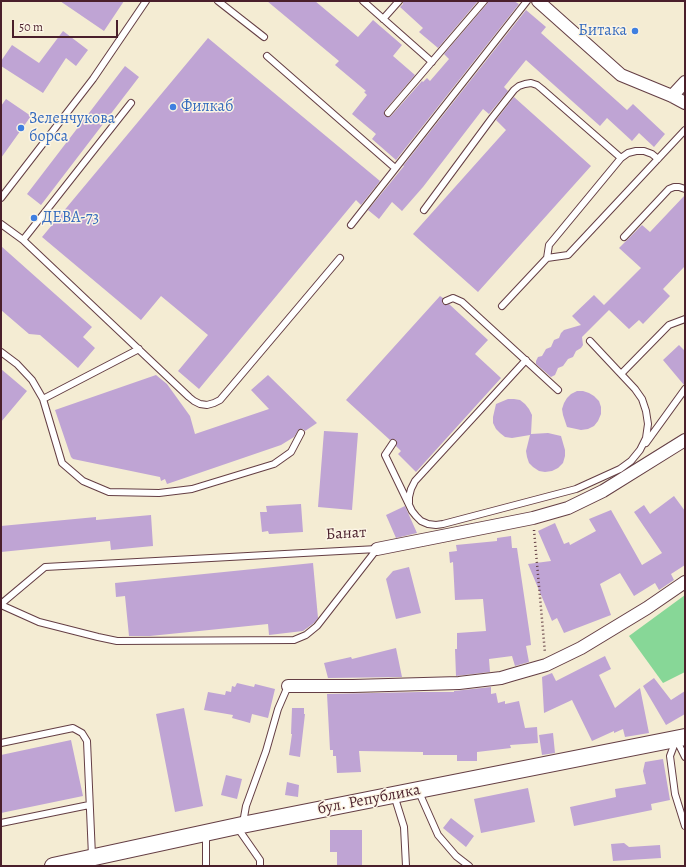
<!DOCTYPE html>
<html>
<head>
<meta charset="utf-8">
<style>
	body { margin:0 }
	#map { position:relative; width:686px; height:867px; overflow:hidden; background:#f4ecd3; font-family:Alegreya,serif }
	canvas { display:block }
	.frame { position:absolute; inset:0; border:2px solid #4a1f2b; pointer-events:none }
	.scale { position:absolute; left:12px; top:20px; width:106px; height:18px; box-sizing:border-box; border:2px solid #4a1f2b; border-top:0; padding-left:5px; font-size:12px; line-height:14px; white-space:nowrap; color:#4a1f2b; -webkit-text-stroke:3px #fcf5e5; paint-order:stroke }
</style>
</head>
<body>
<div id="map">
<canvas width="686" height="867"></canvas>
<div class="frame"></div>
<div class="scale">50 m</div>
</div>
<script>
const c = document.querySelector('canvas').getContext('2d');
c.lineJoin = 'round';
function fill(path, color) { c.fillStyle = color; c.fill(path, 'evenodd'); }
const toPath = rows => new Path2D(rows.map(r => 'M' + r).join(''));
function strokePath(path, color, width, dash) { c.strokeStyle = color; c.lineWidth = width; c.lineCap = dash ? 'butt' : 'round'; c.setLineDash(dash || []); c.stroke(path); }
function label(font, color, halo, rows, align = 'center') {
  c.font = font + ' Alegreya,serif'; c.lineWidth = 3; c.setLineDash([]); c.textBaseline = 'middle'; c.strokeStyle = halo; c.fillStyle = color; for (const [text, x, y, turn = 0] of rows) {
    c.save(); c.translate(x, y); c.rotate((+turn || 0) * Math.PI / 180); c.textAlign = isNaN(turn) ? turn : align; if (halo) c.strokeText(text, 0, 0); c.fillText(text, 0, 0); c.restore();
  }
}
fill(toPath([
	[685,595,685,672,663,683,629,636]
]), '#87d797');
fill(toPath([
	[60,1,124,1,104,31],
	[267,1,315,1,358,37,373,20,402,45,393,56,415,75,385,110,384,115,388,117,391,116,422,81,423,82,427,78,430,81,449,59,444,54,487,4,488,1,514,1,519,4,396,160,372,139,376,134,352,114,367,95,364,92,366,91,335,65,339,61],
	[403,1,478,1,438,48,419,32,423,28,400,7,403,4],
	[526,10,546,27,541,33,627,110,633,104,665,134,654,147,639,133,632,141,607,118,600,126,526,60,504,87,508,91,489,114,483,109,423,187,402,211,392,202,379,219,368,210,404,166,403,166],
	[63,31,88,50,76,66,66,58,43,93,1,66,1,61,12,45,39,63],
	[208,38,380,181,361,205,356,200,199,389,178,371,208,335,161,296,141,320,42,237],
	[125,66,139,77,41,205,27,194],
	[514,97,591,166,478,292,413,234,506,130,496,120],
	[6,99,31,116,1,158,1,106],
	[685,195,685,266,663,289,670,296,643,324,639,320,629,329,609,310,582,337,583,345,581,348,576,351,573,357,568,359,563,366,558,368,555,375,551,377,536,364,536,361,538,357,542,356,546,349,551,347,554,340,559,338,561,333,564,330,581,325,572,316,594,295,604,305,641,268,619,248,642,225,650,232],
	[1,246,92,327,83,337,95,348,78,368,40,335,29,334,1,310],
	[440,296,443,298,442,301,443,304,446,305,449,304,488,340,475,354,501,378,416,472,398,454,401,451,396,446,397,443,396,440,393,439,390,440,346,400],
	[679,345,685,351,685,385,684,385,663,360],
	[1,369,27,391,1,422],
	[156,375,167,384,190,416,195,434,269,409,251,390,268,375,317,423,305,431,303,429,299,429,294,437,281,445,167,484,165,479,161,481,160,477,73,459,71,457,55,410],
	[577,391,583,391,589,393,594,396,599,401,601,407,601,414,598,421,594,426,588,429,581,430,567,427,563,415,562,409,564,403,567,398,571,394],
	[508,399,514,399,520,400,525,404,529,409,532,415,531,434,548,433,561,436,565,450,565,456,563,463,558,468,552,471,545,472,539,471,533,467,529,463,527,457,526,451,530,435,512,438,505,437,500,433,496,429,493,423,493,417,496,404],
	[324,431,358,433,352,510,318,507],
	[674,496,685,511,685,565,671,574,674,580,659,590,655,583,634,596,620,573,600,584,611,615,564,633,557,618,552,621,528,564,551,561,538,531,555,523,564,544,569,542,570,545,596,531,589,519,611,510,642,565,662,553,634,512,644,505,650,514],
	[301,504,303,532,269,534,268,531,262,532,260,512,267,512,266,506],
	[405,506,417,533,396,538,386,515],
	[151,515,153,546,111,550,110,541,1,552,1,526,96,517,96,520],
	[511,536,512,548,517,548,530,636,531,645,526,646,529,662,515,666,512,656,489,659,490,672,456,676,455,649,457,649,457,633,486,631,483,599,455,600,453,562,450,563,449,552,457,551,456,545,497,541,497,538],
	[313,563,318,618,314,623,303,631,269,635,268,624,150,636,129,636,125,596,116,597,115,583],
	[409,567,421,613,396,619,386,579,393,571],
	[396,648,402,677,328,678,324,663,351,657,352,659],
	[605,656,611,669,599,675,615,708,640,688,649,733,625,737,623,729,614,733,614,731,592,741,572,700,544,713,542,677,552,673,556,681],
	[654,678,671,700,685,691,685,714,666,725,643,686],
	[237,683,254,687,255,684,275,689,268,718,252,714,250,723,232,718,233,715,204,710,208,692,225,695,226,691,231,692,232,686,235,687],
	[491,687,491,694,496,693,498,703,505,701,505,704,519,701,525,728,537,727,538,743,510,745,511,748,477,752,477,761,457,761,457,755,423,755,423,752,359,751,361,772,337,773,336,756,333,756,333,750,330,750,327,694,420,692,454,692,454,691],
	[184,708,203,806,175,812,156,714],
	[292,708,304,708,304,714,305,714,300,757,289,755,292,734,291,734],
	[553,733,555,753,542,755,539,735],
	[71,740,83,796,1,813,1,755],
	[663,759,670,800,651,804,652,810,574,826,570,807,616,797,615,789,646,784,643,771,645,762],
	[226,775,242,779,237,799,221,795],
	[287,782,299,785,298,797,285,795],
	[528,788,535,822,481,833,474,799],
	[451,818,474,836,466,847,443,828],
	[330,830,362,830,362,866,337,866,337,852,330,852],
	[624,843,629,847,660,845,661,858,613,861,611,844]
]), '#bfa4d4');
const service = toPath([
	[218,1,264,37],
	[363,1,432,62],
	[383,19,399,1],
	[267,56,395,168],
	[388,113,484,1],
	[1,198,93,79,146,1],
	[424,210,492,118,514,90,519,86,525,84,531,83,537,85,542,89,621,158],
	[1,224,23,240,189,397,194,401,200,404,207,405,214,403,220,400,340,258],
	[351,225,527,1],
	[624,237,669,189,674,187,679,187,685,189],
	[23,240,131,103],
	[547,258,549,245,621,158,628,153,636,151,644,151,652,154,658,159],
	[446,301,453,298,462,302,558,390],
	[502,306,547,258,568,255,685,130],
	[1,352,17,364,32,380,43,399,62,463,83,481,109,492,159,493,192,489,274,464,291,452,301,433],
	[621,374,669,325,685,319],
	[43,399,139,349],
	[393,443,385,455,412,511,416,516,421,521,428,524,436,525,443,524,576,489,620,469,631,461,640,450,646,438,648,424,646,411,642,399,635,389,590,341],
	[646,443,685,389],
	[409,503,409,497,411,489,415,481,526,360],
	[1,604,45,567,377,549],
	[1,605,39,622,98,637,117,641,294,640,306,635,317,626,377,549],
	[676,739,685,757],
	[676,740,670,756,675,794,685,826],
	[1,743,73,728,82,733,87,741,92,856],
	[418,790,438,835,456,856,469,866],
	[394,795,404,827,406,866],
	[1,823,89,805],
	[243,823,246,806,266,751,278,709,288,686],
	[237,827,260,860,260,866],
	[206,866,206,834]
]);
const minor = toPath([
	[538,1,621,75,672,96,685,103],
	[672,96,685,82],
	[377,549,533,518,568,508,603,491,685,440],
	[288,686,353,686,459,683,501,678,511,675,546,665,581,648,647,608,685,582]
]);
const tertiary = toPath([
	[53,866,242,825,685,737]
]);
strokePath(service, '#643e44', 8);
strokePath(minor, '#643e44', 14);
strokePath(tertiary, '#643e44', 18);
strokePath(toPath([
	[534,530,545,653]
]), '#643e44', 2.5, [1, 3]);
strokePath(service, '#fff', 6);
strokePath(minor, '#fff', 12);
strokePath(tertiary, '#fff', 16);
for (const [x, y, r, color] of [
	[635,31,4,"#3f7fe0"],
	[173,107,4,"#3f7fe0"],
	[21,128,4,"#3f7fe0"],
	[34,218,4,"#3f7fe0"]
]) { const dot = new Path2D(); dot.arc(x, y, r, 0, 2 * Math.PI); c.fillStyle = color; c.fill(dot); strokePath(dot, '#fcf5e5', 1.5); }
label('16px', '#366cbe', '#fcf5e5', [
	["Битака",627,31,"right"],
	["Филкаб",181,107],
	["Зеленчукова",29,119],
	["борса",29,137],
	["ДЕВА-73",42,218]
], 'left');
label('16px', '#4a1f2b', '#fcf5e5', [
	["Банат",346,534,-3],
	["бул. Република",369,800,-11]
]);
</script>
</body>
</html>
